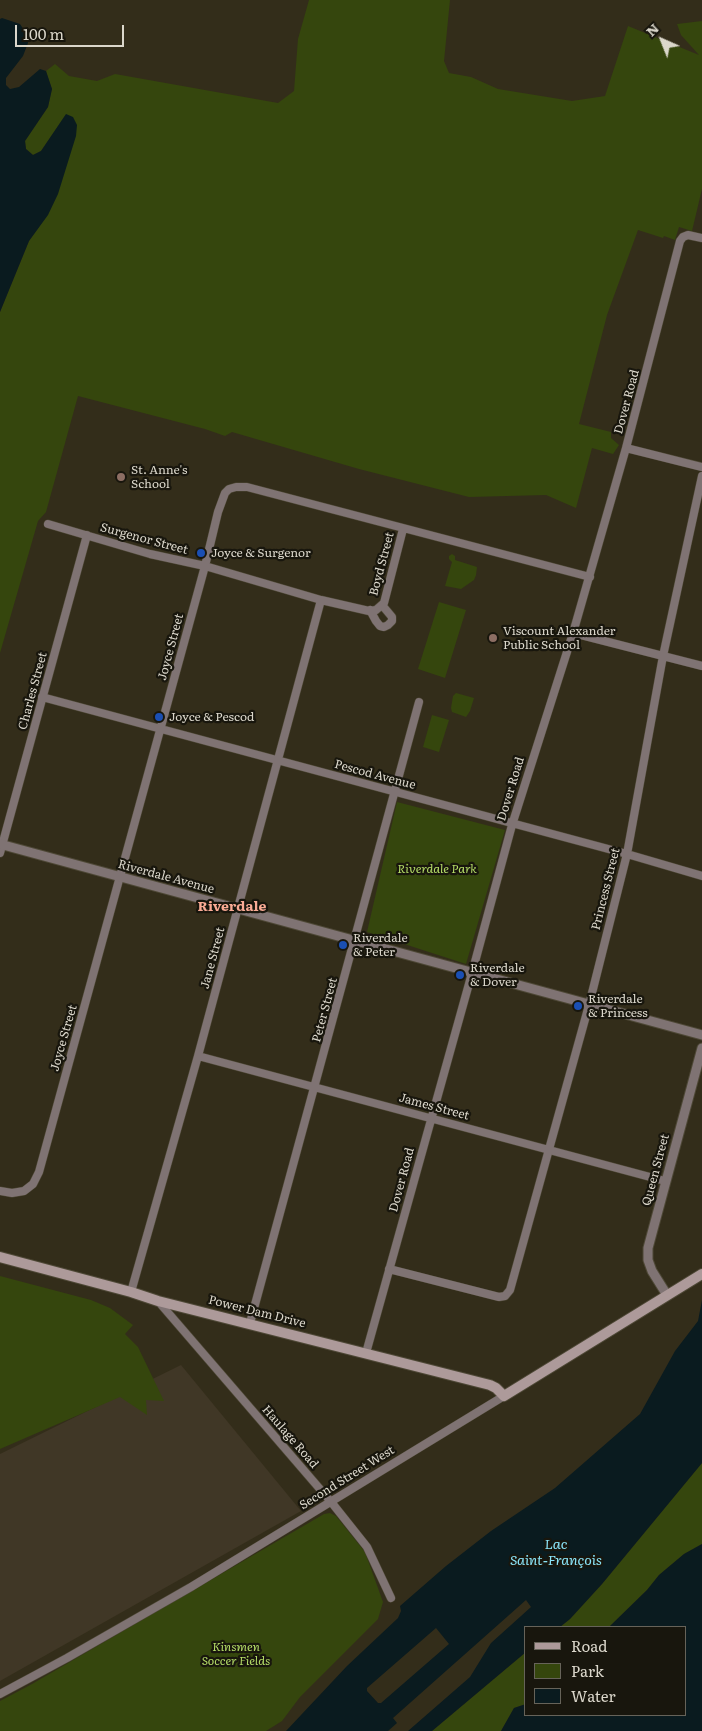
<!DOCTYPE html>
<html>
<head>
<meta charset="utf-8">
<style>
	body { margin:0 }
	#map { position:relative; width:702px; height:1731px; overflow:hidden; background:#332d1a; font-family:Literata,serif }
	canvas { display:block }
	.legend { position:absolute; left:524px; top:1626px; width:162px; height:90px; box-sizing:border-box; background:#18160d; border:1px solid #666359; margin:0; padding:6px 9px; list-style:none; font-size:15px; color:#dbd7cb }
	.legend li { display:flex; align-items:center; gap:10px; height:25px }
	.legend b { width:25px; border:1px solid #666359 }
	.north { position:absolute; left:637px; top:15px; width:50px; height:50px; -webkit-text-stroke:4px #18160d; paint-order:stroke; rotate:316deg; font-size:14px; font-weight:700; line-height:20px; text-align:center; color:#dbd7cb }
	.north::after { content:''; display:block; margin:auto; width:18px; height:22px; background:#dbd7cb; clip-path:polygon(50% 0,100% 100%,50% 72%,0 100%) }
	.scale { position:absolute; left:15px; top:25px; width:109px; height:22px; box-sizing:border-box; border:2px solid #dbd7cb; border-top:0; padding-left:6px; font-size:15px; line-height:18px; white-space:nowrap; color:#dbd7cb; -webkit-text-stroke:4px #18160d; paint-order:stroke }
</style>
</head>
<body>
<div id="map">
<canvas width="702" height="1731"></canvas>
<ul class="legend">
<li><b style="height:6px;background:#ad9a9a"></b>Road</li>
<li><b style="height:14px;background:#35460d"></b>Park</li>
<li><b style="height:14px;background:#0a1b1f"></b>Water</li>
</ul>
<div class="north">N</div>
<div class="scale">100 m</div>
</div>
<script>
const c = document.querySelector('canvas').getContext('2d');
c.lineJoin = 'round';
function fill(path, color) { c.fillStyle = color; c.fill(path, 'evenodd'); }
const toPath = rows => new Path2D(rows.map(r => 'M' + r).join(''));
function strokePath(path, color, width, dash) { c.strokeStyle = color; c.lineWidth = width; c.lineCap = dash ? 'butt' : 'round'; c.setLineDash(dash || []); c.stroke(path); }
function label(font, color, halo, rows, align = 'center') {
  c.font = font + ' Literata,serif'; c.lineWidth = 4.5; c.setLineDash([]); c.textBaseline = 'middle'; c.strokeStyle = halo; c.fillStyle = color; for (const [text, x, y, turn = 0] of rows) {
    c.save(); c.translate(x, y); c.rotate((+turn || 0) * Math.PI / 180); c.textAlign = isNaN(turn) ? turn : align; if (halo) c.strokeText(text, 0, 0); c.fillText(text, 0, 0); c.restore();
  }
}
fill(toPath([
	[181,1365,301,1511,0,1681,0,1454]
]), '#403726');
fill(toPath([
	[309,0,450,0,444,61,449,73,471,77,498,89,572,101,605,96,628,26,699,55,681,35,677,24,702,21,702,189,692,231,679,227,675,240,664,236,663,238,638,230,607,315,579,424,611,432,611,438,619,445,613,454,592,448,576,508,546,495,469,497,359,469,232,432,225,436,205,429,78,396,46,512,38,521,0,653,0,312,29,241,47,215,66,115,41,151,33,155,26,149,25,141,48,107,52,89,46,71,55,64,69,76,97,81,115,74,278,103,294,91,298,39],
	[452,554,455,556,455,560,477,567,476,575,474,580,461,589,445,586,452,562,449,559,449,556],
	[439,602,466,610,445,678,418,669],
	[456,693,474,698,470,711,466,717,452,712,451,708,453,696],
	[432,715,449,720,439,752,423,747],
	[397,802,505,830,466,964,367,932],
	[0,1276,91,1300,110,1308,133,1325,125,1334,138,1347,164,1401,146,1400,147,1415,120,1397,0,1449],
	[702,1463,702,1544,684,1554,659,1575,647,1590,609,1627,560,1627,570,1619,602,1584],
	[330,1513,336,1516,365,1552,383,1602,378,1619,300,1697,282,1721,266,1731,0,1731,0,1701,32,1684,324,1514],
	[526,1652,526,1704,514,1708,501,1731,432,1731]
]), '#35460d');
fill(toPath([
	[2,18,20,24,28,36,28,43,23,56,6,78,6,85,10,89,19,87,40,69,46,71,52,89,48,107,25,141,26,149,33,155,41,151,66,114,73,117,77,125,76,136,58,194,48,215,29,241,0,312,0,19],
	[702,1300,702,1463,602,1584,570,1619,560,1627,526,1627,526,1652,432,1731,408,1731,470,1677,491,1643,531,1607,526,1600,393,1718,397,1723,388,1731,286,1731,347,1666,398,1618,401,1611,400,1606,446,1566,491,1531,555,1488,640,1414,675,1351,698,1321],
	[436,1628,449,1644,381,1703,378,1703,367,1691,367,1688],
	[702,1544,702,1731,501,1731,514,1708,526,1704,526,1715,686,1715,686,1627,609,1627,647,1590,659,1575,684,1554]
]), '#0a1b1f');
const minor = toPath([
	[626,448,702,467],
	[48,524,150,554,205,566,321,600,369,611,376,610,384,603,403,529],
	[370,610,376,621,380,626,384,627,388,625,392,621,392,617,382,605],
	[573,633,702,666],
	[42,697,627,854,702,876],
	[0,853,87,535],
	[198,1056,665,1181],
	[0,1191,12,1193,24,1191,33,1184,39,1172,205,566,218,512,225,493,229,489,236,487,247,487,590,577],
	[389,1269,499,1297,505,1296,510,1290,589,1005,627,854,663,656,702,476],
	[131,1292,198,1056,321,600],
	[158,1301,332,1503,367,1547,391,1598],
	[250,1323,419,702],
	[366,1353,472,973,512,825,573,633,626,448,680,241,683,237,688,235,702,238],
	[0,1694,67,1658,191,1587,504,1396]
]);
const tertiary = toPath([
	[0,844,702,1035],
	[667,1295,652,1271,648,1260,648,1248,702,1048]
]);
const secondary = toPath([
	[0,1257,131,1292,158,1301,490,1385,496,1388,504,1396,702,1274]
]);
strokePath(minor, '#4e4836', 9);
strokePath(tertiary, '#4e4836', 11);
strokePath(secondary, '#4e4836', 12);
strokePath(minor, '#7f7373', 8);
strokePath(tertiary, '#7f7373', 9);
strokePath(secondary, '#ad9a9a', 10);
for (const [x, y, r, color] of [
	[121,477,5,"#8d6e63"],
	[201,553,5,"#1a4fb4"],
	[493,638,5,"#8d6e63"],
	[159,717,5,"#1a4fb4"],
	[343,945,5,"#1a4fb4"],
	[460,975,5,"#1a4fb4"],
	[578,1006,5,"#1a4fb4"]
]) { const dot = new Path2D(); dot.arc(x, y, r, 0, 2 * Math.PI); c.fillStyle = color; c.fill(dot); strokePath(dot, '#18160d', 2); }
label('12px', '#dbd7cb', '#18160d', [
	["Dover Road",627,402,-75],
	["Surgenor Street",144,539,15],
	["Boyd Street",382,564,-75],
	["Joyce Street",171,647,-75],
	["Charles Street",33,691,-75],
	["Pescod Avenue",375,775,15],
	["Dover Road",511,789,-73],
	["Riverdale Avenue",166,877,15],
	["Princess Street",606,889,-76],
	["Jane Street",213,958,-75],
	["Peter Street",325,1010,-75],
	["Joyce Street",64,1038,-74],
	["James Street",434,1107,15],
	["Queen Street",656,1170,-75],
	["Dover Road",402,1180,-75],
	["Power Dam Drive",257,1312,14],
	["Haulage Road",290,1437,49],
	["Second Street West",347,1478,-32]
]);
label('12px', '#dbd7cb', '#18160d', [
	["St. Anne's",131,470],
	["School",131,484],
	["Joyce & Surgenor",211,553],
	["Viscount Alexander",503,631],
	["Public School",503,645],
	["Joyce & Pescod",169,717],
	["Riverdale",353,938],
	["& Peter",353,952],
	["Riverdale",470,968],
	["& Dover",470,982],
	["Riverdale",588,999],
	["& Princess",588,1013]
], 'left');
label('italic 12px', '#b5dd68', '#18160d', [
	["Riverdale Park",437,869],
	["Kinsmen",236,1647],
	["Soccer Fields",236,1661]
]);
label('bold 14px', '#fbab95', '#18160d', [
	["Riverdale",232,907]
]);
label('italic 14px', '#8ae4f8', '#18160d', [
	["Lac",556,1545],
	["Saint-François",556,1561]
]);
</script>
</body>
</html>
